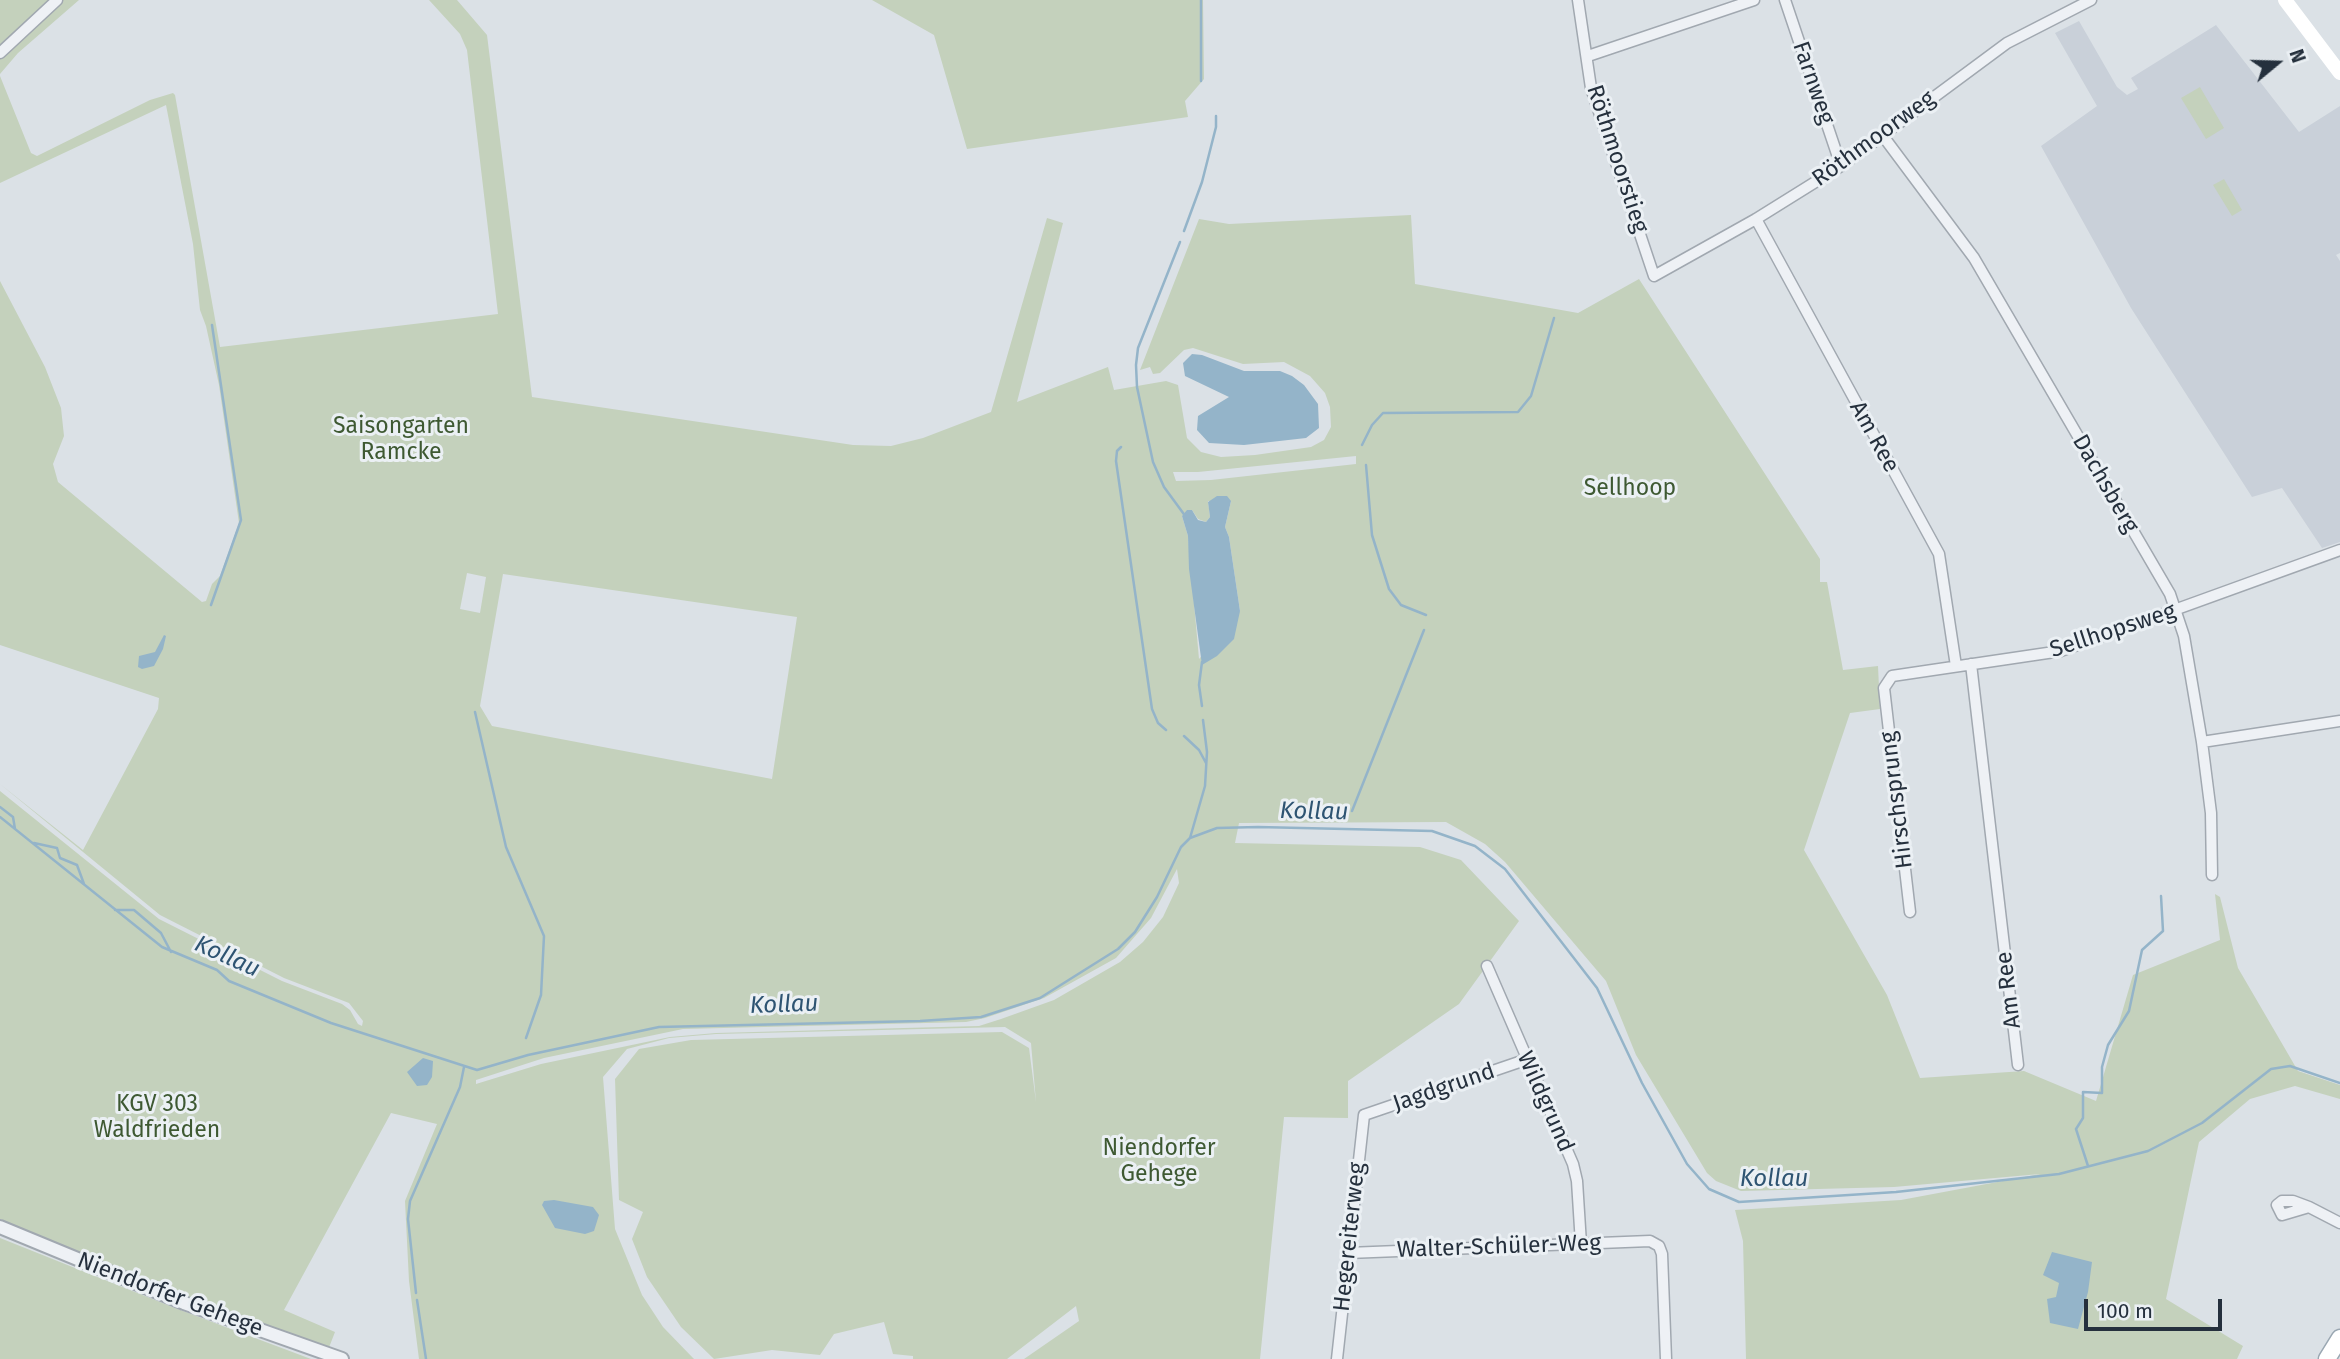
<!DOCTYPE html>
<html>
<head>
<meta charset="utf-8">
<style>
	body { margin:0 }
	#map { position:relative; width:2340px; height:1359px; overflow:hidden; background:#dbe1e6; font-family:"Fira Sans",sans-serif }
	canvas { display:block }
	.north { position:absolute; left:2242px; top:28px; width:70px; height:70px; -webkit-text-stroke:5px #ebf0f4; paint-order:stroke; rotate:71deg; font-size:19px; font-weight:700; line-height:28px; text-align:center; color:#25303d }
	.north::after { content:''; display:block; margin:auto; width:24px; height:32px; background:#25303d; clip-path:polygon(50% 0,100% 100%,50% 72%,0 100%) }
	.scale { position:absolute; left:2084px; top:1299px; width:138px; height:32px; box-sizing:border-box; border:4px solid #25303d; border-top:0; padding-left:9px; font-size:21px; line-height:24px; white-space:nowrap; color:#25303d; -webkit-text-stroke:5px #ebf0f4; paint-order:stroke }
</style>
</head>
<body>
<div id="map">
<canvas width="2340" height="1359"></canvas>
<div class="north">N</div>
<div class="scale">100 m</div>
</div>
<script>
const c = document.querySelector('canvas').getContext('2d');
c.lineJoin = 'round';
function fill(path, color) { c.fillStyle = color; c.fill(path, 'evenodd'); }
const toPath = rows => new Path2D(rows.map(r => 'M' + r).join(''));
function strokePath(path, color, width, dash) { c.strokeStyle = color; c.lineWidth = width; c.lineCap = dash ? 'butt' : 'round'; c.setLineDash(dash || []); c.stroke(path); }
function label(font, color, halo, rows, align = 'center') {
  c.font = font + ' "Fira Sans",sans-serif'; c.lineWidth = 6; c.setLineDash([]); c.textBaseline = 'middle'; c.strokeStyle = halo; c.fillStyle = color; for (const [text, x, y, turn = 0] of rows) {
    c.save(); c.translate(x, y); c.rotate((+turn || 0) * Math.PI / 180); c.textAlign = isNaN(turn) ? turn : align; if (halo) c.strokeText(text, 0, 0); c.fillText(text, 0, 0); c.restore();
  }
}
fill(toPath([
	[2079,21,2117,87,2127,95,2138,89,2131,78,2216,25,2299,132,2340,106,2340,253,2336,255,2340,261,2340,542,2322,548,2282,488,2252,497,2131,308,2041,146,2097,106,2055,33]
]), '#c9d0d9');
fill(toPath([
	[0,0,79,0,18,53,0,74],
	[429,0,457,0,487,35,532,397,853,445,891,446,923,438,991,412,1047,218,1063,223,1017,402,1108,367,1114,390,1166,381,1178,385,1187,438,1201,452,1221,457,1255,455,1311,447,1324,440,1331,427,1330,407,1325,393,1310,376,1284,362,1243,364,1193,348,1184,350,1160,373,1153,374,1150,367,1140,370,1199,219,1229,224,1411,215,1415,284,1578,313,1639,279,1820,559,1820,582,1827,582,1843,670,1878,666,1880,709,1850,713,1804,850,1887,995,1920,1078,2024,1071,2096,1101,2133,975,2220,940,2215,894,2220,897,2238,968,2298,1071,2340,1085,2340,1099,2295,1086,2250,1099,2199,1142,2166,1299,2243,1346,2237,1359,1746,1359,1743,1241,1735,1210,1901,1200,2040,1174,1894,1187,1741,1191,1716,1181,1707,1173,1636,1055,1606,981,1505,862,1485,844,1446,822,1239,823,1235,843,1420,847,1461,860,1519,921,1459,1004,1348,1081,1348,1118,1284,1117,1260,1359,1024,1359,1079,1321,1076,1306,1007,1359,913,1359,913,1356,893,1354,884,1322,834,1334,820,1355,772,1350,714,1359,681,1327,647,1277,632,1239,643,1212,619,1200,615,1079,639,1049,691,1040,1002,1032,1029,1048,1036,1102,1031,1043,1005,1027,716,1034,669,1038,627,1049,603,1077,615,1229,642,1295,663,1327,694,1359,419,1359,409,1281,405,1201,437,1124,391,1113,284,1310,335,1332,328,1350,208,1307,0,1219,0,791,159,919,282,981,342,1004,350,1010,358,1024,362,1026,363,1021,349,1003,284,978,160,915,0,784,83,850,158,709,159,698,0,645,0,281,45,367,61,408,64,436,53,464,58,482,202,602,206,601,212,584,220,576,239,523,219,385,206,326,200,310,193,244,166,105,0,183,0,76,31,153,37,156,150,100,173,93,175,95,220,347,498,314,467,50,460,34],
	[1356,456,1356,464,1211,480,1176,481,1173,472,1198,472],
	[1208,501,1231,501,1225,527,1229,537,1240,611,1199,659,1188,536,1182,516,1192,510,1198,519,1206,522,1210,517],
	[467,573,486,577,480,613,460,609],
	[503,574,797,617,772,779,492,726,480,706],
	[1177,869,1179,883,1163,917,1143,942,1120,962,1054,1000,1001,1019,979,1026,716,1033,670,1037,541,1064,476,1084,476,1080,544,1058,683,1029,966,1022,985,1018,1044,998,1116,958,1151,918],
	[872,0,1203,0,1204,79,1185,101,1188,117,967,149,934,35],
	[2200,87,2224,128,2206,139,2181,98],
	[2224,179,2242,210,2232,216,2213,185],
	[0,1238,175,1308,311,1359,0,1359]
]), '#c4d1bc');
fill(toPath([
	[1192,354,1202,355,1244,371,1280,371,1292,376,1304,385,1318,404,1319,428,1306,438,1244,445,1209,443,1197,430,1198,416,1229,397,1185,376,1183,363],
	[1217,496,1227,496,1231,501,1225,527,1229,537,1240,611,1234,639,1217,656,1202,665,1189,569,1188,536,1182,516,1187,510,1192,510,1198,520,1206,522,1210,517,1208,502],
	[164,635,166,636,163,649,154,666,142,669,138,667,139,656,155,652],
	[423,1058,433,1061,432,1077,427,1085,417,1086,407,1072],
	[554,1200,593,1207,599,1215,594,1231,585,1234,555,1228,542,1205,544,1201],
	[2052,1252,2092,1262,2088,1292,2078,1329,2050,1323,2047,1299,2056,1297,2059,1283,2043,1275]
]), '#94b4c9');
strokePath(toPath([
	[1201,0,1201,81],
	[1184,231,1202,182,1216,127,1216,116],
	[1180,242,1138,348,1136,365,1137,387,1153,462,1164,487,1186,517],
	[1362,445,1372,425,1383,413,1518,412,1531,396,1554,318],
	[1121,447,1117,451,1116,461,1152,709,1158,723,1166,730],
	[1366,465,1372,535,1389,589,1401,605,1426,615],
	[211,605,241,520,212,325],
	[1202,706,1199,685,1202,662],
	[475,712,506,847,544,936,541,995,526,1038],
	[1184,736,1199,750,1206,763],
	[0,807,13,817,15,829],
	[1352,811,1424,630],
	[0,817,162,947,217,970,229,981,331,1023,477,1070,528,1055,659,1027,920,1021,981,1017,1040,998,1118,949,1135,932,1157,897,1181,847,1190,838,1217,828,1258,827,1432,831,1475,846,1505,869,1597,988,1642,1083,1687,1164,1709,1189,1739,1202,1896,1192,2059,1174,2148,1151,2202,1123,2271,1069,2290,1066,2340,1083],
	[1190,838,1205,786,1207,752,1203,720],
	[34,843,57,848,60,858,77,865,84,884],
	[115,910,134,910,161,933,171,952],
	[2088,1166,2076,1129,2083,1118,2083,1092,2102,1093,2102,1067,2108,1045,2129,1011,2142,950,2163,931,2161,896],
	[416,1293,408,1219,410,1201,460,1087,464,1067],
	[417,1300,426,1359]
]), '#94b4c9', 2.5);
const minor = toPath([
	[1578,0,1591,88,1654,276,1756,219,1841,166,2007,43,2091,0],
	[1785,0,1841,166],
	[0,53,57,0],
	[1588,56,1754,0],
	[1883,136,1974,258,2170,594,2184,636,2202,742,2211,813,2212,875],
	[1756,219,1939,554,1956,666],
	[1971,664,2018,1065],
	[2202,742,2340,721],
	[1910,912,1884,688,1892,676,2061,651,2340,550],
	[1487,966,1573,1164,1577,1181,1581,1244],
	[2309,1207,2282,1215,2277,1205,2282,1201,2293,1201,2309,1207,2340,1223],
	[1348,1253,1650,1241,1659,1246,1662,1254,1666,1359],
	[1337,1359,1364,1115,1525,1060]
]);
const tertiary = toPath([
	[0,1227,184,1303,342,1359]
]);
const primary = toPath([
	[2327,1359,2340,1338]
]);
strokePath(minor, '#a1a8b0', 13);
strokePath(tertiary, '#a1a8b0', 16);
strokePath(primary, '#9aa7b2', 19);
strokePath(minor, '#eef1f5', 10);
strokePath(tertiary, '#eef1f5', 12);
strokePath(toPath([
	[2285,0,2340,73]
]), '#fff', 14);
strokePath(primary, '#fff', 16);
label('23px', '#25303d', '#ebf0f4', [
	["Farnweg",1813,83,71],
	["Röthmoorweg",1874,139,-36],
	["Röthmoorstieg",1617,159,72],
	["Am Ree",1874,437,61],
	["Dachsberg",2105,484,60],
	["Sellhopsweg",2113,631,-18],
	["Hirschsprung",1897,800,-97],
	["Am Ree",2009,990,-97],
	["Jagdgrund",1444,1088,-19],
	["Wildgrund",1545,1102,66],
	["Hegereiterweg",1350,1237,-84],
	["Walter-Schüler-Weg",1499,1247,-2],
	["Niendorfer Gehege",170,1295,21]
]);
label('23px', '#3e5932', '#ebf0f4', [
	["Saisongarten",401,427],
	["Ramcke",401,453],
	["Sellhoop",1630,489],
	["KGV 303",157,1105],
	["Waldfrieden",157,1131],
	["Niendorfer",1159,1149],
	["Gehege",1159,1175]
]);
label('italic 24px', '#2e5472', '#ebf0f4', [
	["Kollau",1314,812,1],
	["Kollau",227,957,24],
	["Kollau",784,1005,-2],
	["Kollau",1774,1179]
]);
</script>
</body>
</html>
